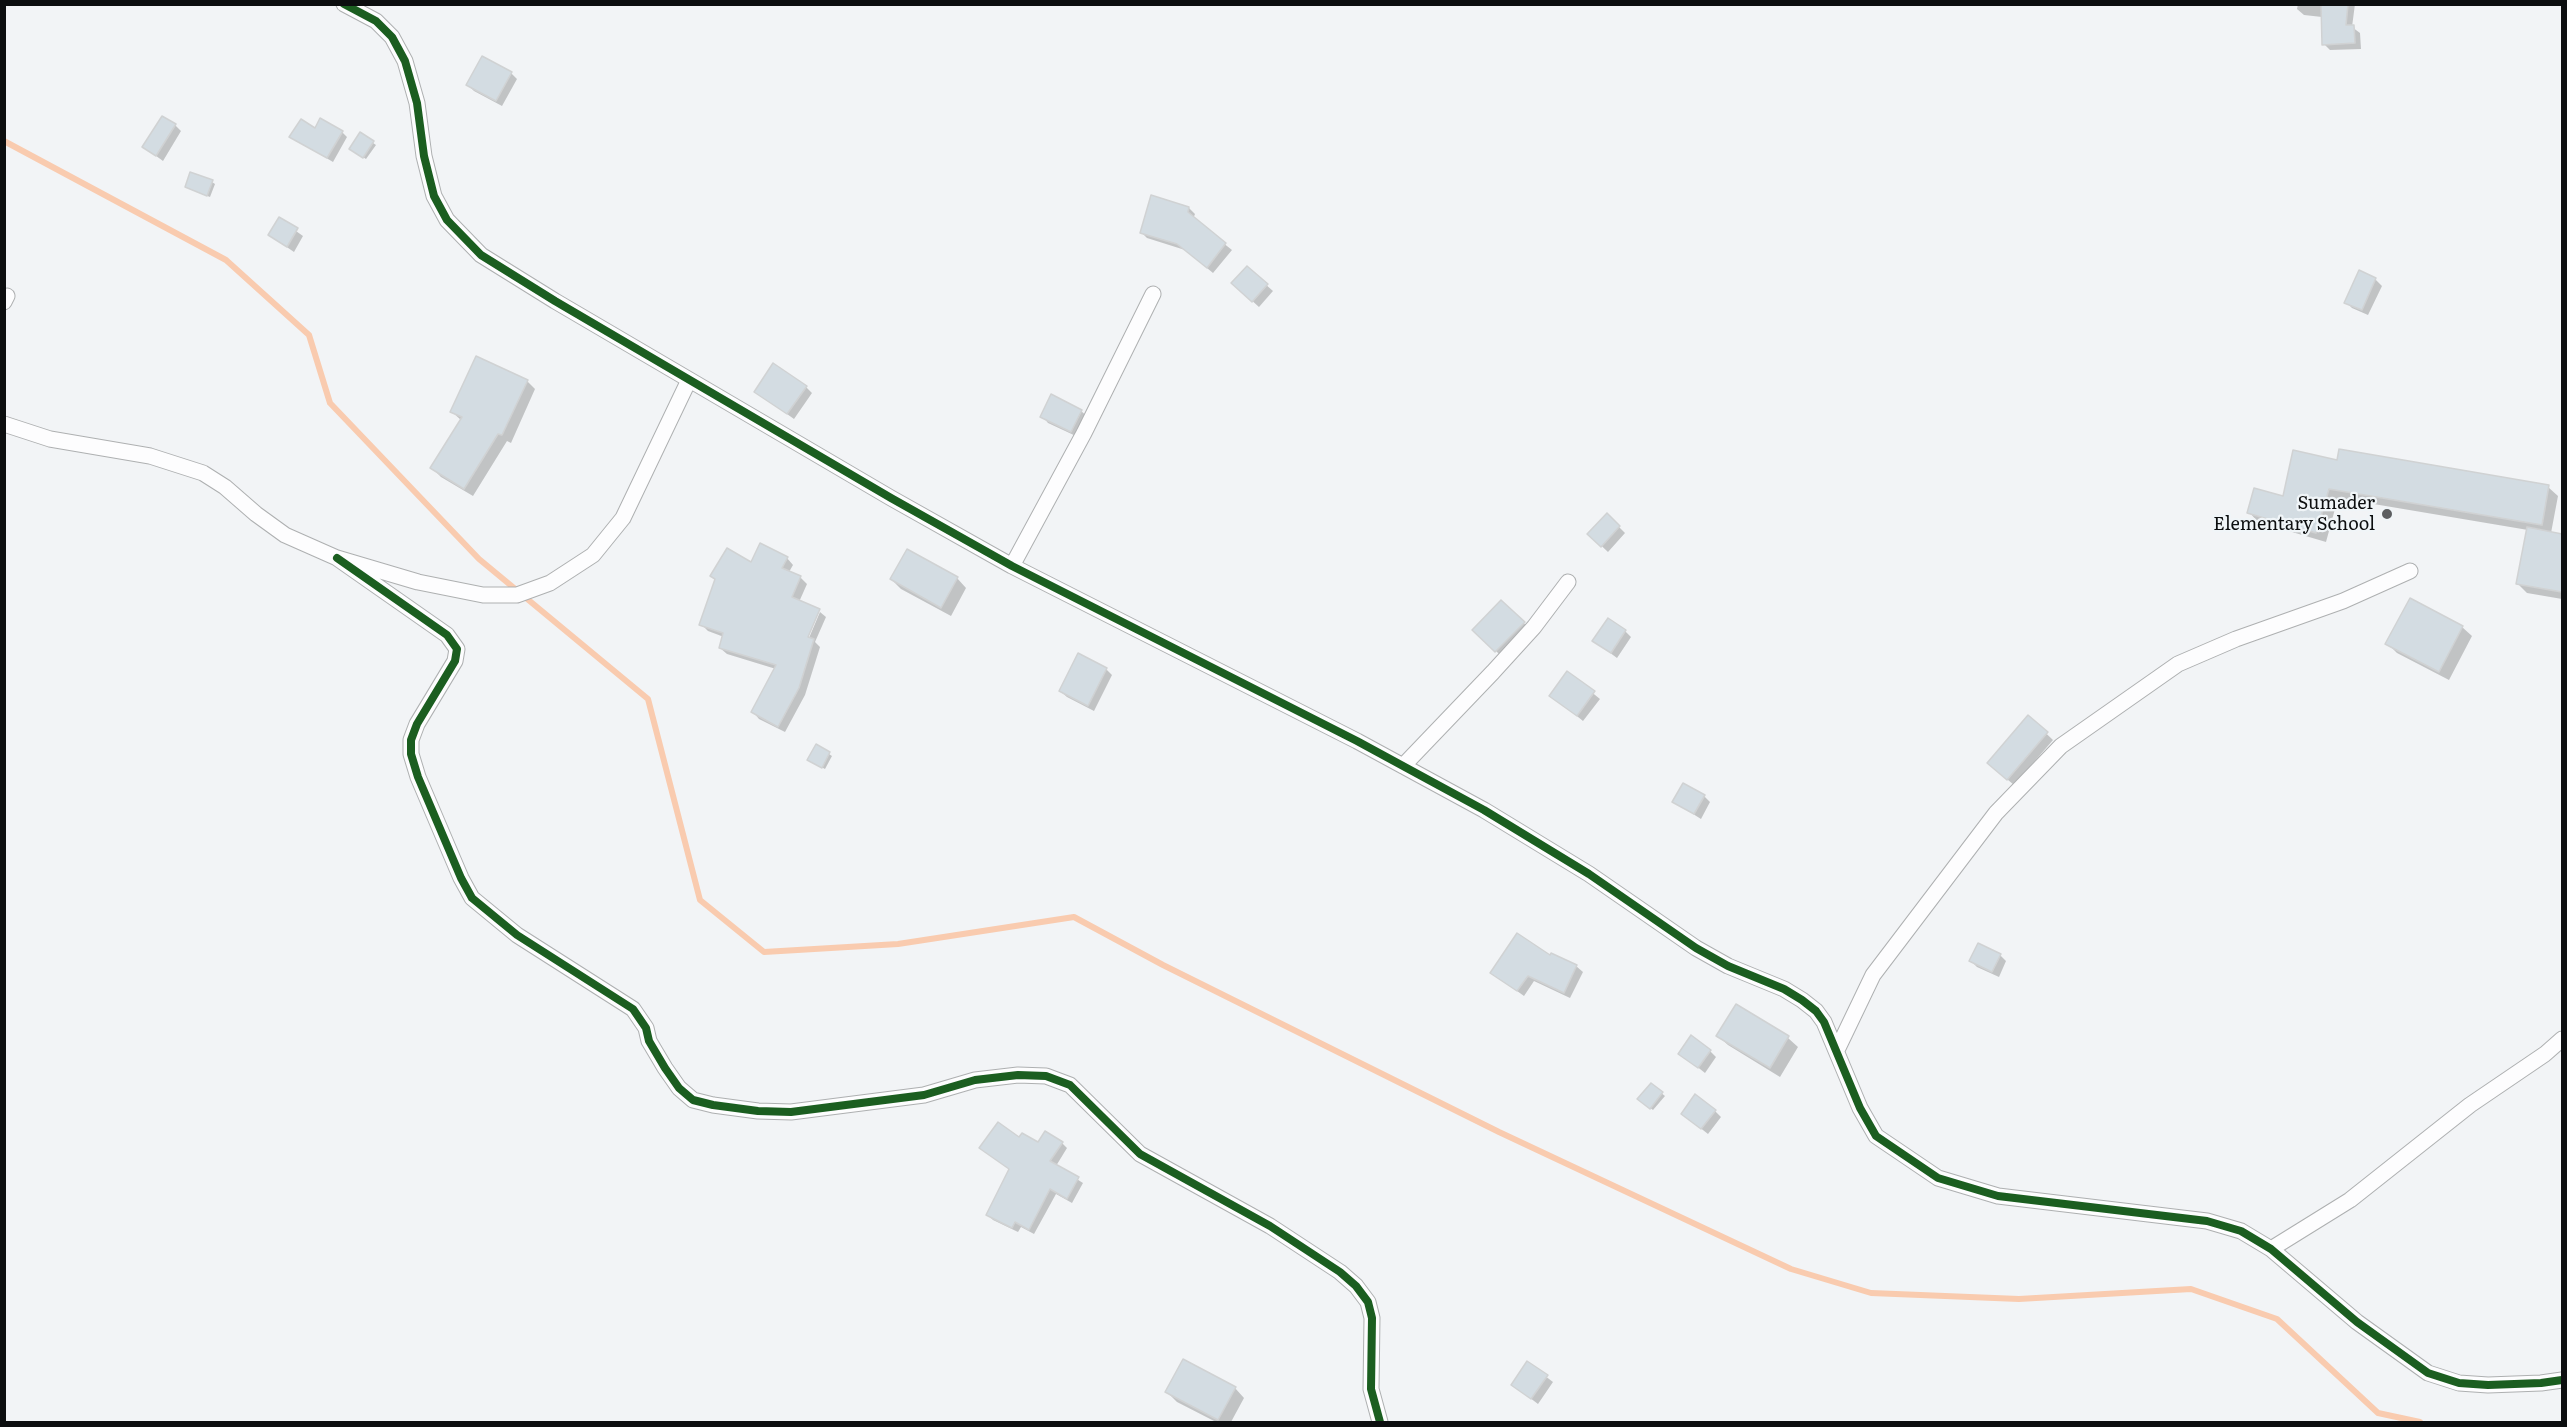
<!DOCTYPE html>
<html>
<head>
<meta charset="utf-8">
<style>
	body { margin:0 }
	#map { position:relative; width:2567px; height:1427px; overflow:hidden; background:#f2f4f6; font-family:Literata,serif }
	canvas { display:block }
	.frame { position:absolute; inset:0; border:6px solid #0c0e0f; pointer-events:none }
</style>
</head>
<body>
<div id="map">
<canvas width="2567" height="1427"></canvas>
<div class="frame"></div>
</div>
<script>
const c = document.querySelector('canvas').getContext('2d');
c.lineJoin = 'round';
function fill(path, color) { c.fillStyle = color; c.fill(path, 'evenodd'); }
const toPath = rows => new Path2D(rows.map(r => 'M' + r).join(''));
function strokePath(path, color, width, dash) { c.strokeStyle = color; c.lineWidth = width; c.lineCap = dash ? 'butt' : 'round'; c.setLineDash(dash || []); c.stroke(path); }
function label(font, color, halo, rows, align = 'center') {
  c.font = font + ' Literata,serif'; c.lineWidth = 4.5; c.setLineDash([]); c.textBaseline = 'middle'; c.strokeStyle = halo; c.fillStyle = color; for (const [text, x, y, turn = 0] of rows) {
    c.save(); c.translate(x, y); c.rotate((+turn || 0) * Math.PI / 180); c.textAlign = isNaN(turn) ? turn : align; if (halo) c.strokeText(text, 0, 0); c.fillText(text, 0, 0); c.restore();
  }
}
fill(toPath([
	[2298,4,2355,4,2352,27,2360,33,2361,49,2330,50,2324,44,2322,17,2304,15,2297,9],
	[511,73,517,79,502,106,474,91,468,85],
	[175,125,181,131,163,161,144,147],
	[316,130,342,132,347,137,333,162,291,137],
	[360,134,376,145,366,159,353,151],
	[212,182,215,184,210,197,186,187],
	[1189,208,1195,214,1193,219,1232,250,1213,273,1185,250,1147,238,1141,232],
	[279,219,303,236,294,252,269,235],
	[1247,268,1273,291,1259,307,1239,289],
	[2360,272,2375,279,2382,286,2368,315,2352,308,2346,302],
	[527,381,535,389,511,443,507,441,473,496,441,477,432,468,461,420,452,412],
	[806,387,812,393,794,419,756,392],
	[1081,411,1088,417,1078,437,1048,423,1042,416],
	[2339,462,2548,487,2558,496,2551,533,2562,535,2562,599,2527,593,2517,583,2528,530,2338,498,2326,542,2258,522,2249,512,2284,498],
	[1607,515,1625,533,1608,552,1589,534],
	[787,558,793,565,789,572,800,577,807,584,799,602,820,611,817,611,804,644,806,645,820,612,826,617,815,642,820,647,805,695,785,732,759,719,753,712,776,669,727,654,720,648,724,637,708,631,701,624,716,580,712,576,751,564],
	[957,578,966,588,951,616,901,589,891,579],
	[1501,602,1530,629,1502,657,1475,630],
	[2462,627,2472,636,2449,680,2397,653,2387,643],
	[1625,631,1631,637,1617,658,1594,641],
	[1106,669,1112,675,1094,711,1067,697,1060,691],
	[1568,673,1600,699,1583,721,1551,695],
	[2029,717,2053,740,2014,785,1995,769],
	[817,746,832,756,825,769,812,762],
	[1704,796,1710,802,1701,819,1674,802],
	[2000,955,2006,961,1999,977,1977,967,1971,961],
	[1551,957,1576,966,1583,972,1570,998,1534,981,1524,996,1492,973],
	[1736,1006,1788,1038,1798,1047,1780,1077,1728,1045,1718,1036],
	[1710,1051,1716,1057,1705,1073,1680,1053],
	[1651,1085,1665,1096,1653,1110,1642,1102],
	[1715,1111,1721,1117,1708,1134,1689,1119],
	[1020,1139,1039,1144,1062,1143,1067,1148,1056,1166,1083,1183,1072,1203,1056,1194,1034,1234,1021,1227,1018,1232,993,1220,988,1215,1010,1170],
	[1528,1363,1553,1382,1538,1404,1513,1385],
	[1235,1388,1244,1398,1231,1422,1216,1422,1177,1402,1167,1392]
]), '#0003');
strokePath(toPath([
	[4,141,226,260,309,335,330,403,479,559,648,699,700,900,764,952,898,944,1074,917,1163,965,1499,1132,1791,1269,1871,1293,2019,1299,2191,1289,2277,1319,2378,1413,2420,1422]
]), '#f9cbaf', 6);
const building = toPath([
	[2321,4,2348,4,2346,25,2354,25,2355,43,2322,45,2321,4],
	[482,56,512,72,496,101,466,85,482,56],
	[162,116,176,124,156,156,142,147,162,116],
	[320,118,343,131,327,158,289,137,301,119,315,128,320,118],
	[360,132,374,141,363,158,349,149,360,132],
	[190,172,213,180,207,196,185,187,190,172],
	[1151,195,1189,207,1188,212,1226,243,1207,268,1177,244,1140,233,1151,195],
	[279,217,298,228,287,247,268,235,279,217],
	[1247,266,1268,284,1252,302,1231,283,1247,266],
	[2359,270,2376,278,2362,310,2344,303,2359,270],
	[476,356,528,380,502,435,498,434,464,489,430,468,462,417,450,412,476,356],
	[773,363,807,386,787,414,754,392,773,363],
	[1051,394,1082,410,1071,432,1040,417,1051,394],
	[2339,449,2549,485,2542,525,2329,489,2316,533,2247,513,2254,488,2283,496,2293,450,2337,460,2339,449],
	[1607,513,1620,526,1601,547,1587,534,1607,513],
	[2527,527,2562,534,2562,592,2516,584,2527,527],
	[760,543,788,557,782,568,801,576,792,597,820,609,808,637,814,639,799,688,778,727,751,712,776,665,719,648,723,633,699,625,715,579,710,576,727,548,751,562,760,543],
	[907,549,958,577,941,608,890,579,907,549],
	[2410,598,2463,626,2439,672,2385,644,2410,598],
	[1501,600,1525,622,1495,652,1472,630,1501,600],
	[1608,618,1626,630,1611,653,1592,641,1608,618],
	[1078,653,1107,668,1088,706,1059,691,1078,653],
	[1567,671,1595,691,1577,716,1549,696,1567,671],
	[2028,715,2048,732,2007,780,1987,763,2028,715],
	[816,744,830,752,822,768,807,760,816,744],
	[1683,783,1705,795,1694,814,1672,802,1683,783],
	[1517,933,1550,955,1551,953,1577,965,1564,993,1528,976,1517,991,1490,973,1517,933],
	[1978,943,2001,954,1992,972,1969,961,1978,943],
	[1736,1004,1789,1036,1770,1068,1716,1036,1736,1004],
	[1691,1035,1711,1050,1698,1068,1678,1054,1691,1035],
	[1651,1083,1663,1092,1650,1109,1637,1099,1651,1083],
	[1695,1094,1716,1110,1701,1129,1681,1114,1695,1094],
	[998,1122,1019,1137,1022,1133,1038,1142,1045,1131,1063,1142,1050,1161,1079,1177,1067,1199,1050,1189,1029,1230,1015,1222,1012,1228,986,1215,1009,1169,979,1148,998,1122],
	[1183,1359,1236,1387,1218,1420,1165,1392,1183,1359],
	[1527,1361,1548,1375,1531,1399,1511,1385,1527,1361]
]);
fill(building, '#d3dce2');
strokePath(building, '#d0d2d3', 1.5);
const street = toPath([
	[344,4,376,21,392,37,405,61,417,103,424,156,434,196,447,220,481,255,555,301,891,498,1012,566,1357,741,1484,810,1589,874,1696,948,1728,966,1784,989,1802,1000,1816,1011,1824,1022,1860,1108,1876,1136,1938,1178,1998,1196,2207,1221,2241,1231,2271,1249,2357,1322,2428,1373,2459,1383,2488,1385,2541,1383,2562,1380],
	[4,302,7,296],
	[4,424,50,439,150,456,203,473,225,487,256,514,285,535,337,558,418,582,483,595,517,595,550,583,593,555,623,518,689,380],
	[337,558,447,635,457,649,455,661,417,724,411,740,411,754,418,777,461,878,472,898,517,935,633,1009,646,1028,649,1041,665,1068,679,1088,693,1100,713,1105,758,1111,791,1112,924,1095,975,1080,1018,1075,1046,1076,1070,1085,1140,1154,1270,1226,1340,1272,1356,1286,1368,1302,1372,1318,1371,1389,1380,1422],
	[1012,566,1084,433,1153,294],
	[1403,766,1493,672,1534,627,1568,582],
	[1837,1050,1873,975,1996,813,2061,746,2178,664,2236,639,2343,601,2410,571],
	[2271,1249,2350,1200,2470,1105,2545,1054,2562,1039]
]);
strokePath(street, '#aeb0b1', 17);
strokePath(street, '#fdfdfe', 15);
strokePath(toPath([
	[344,4,376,21,392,37,405,61,417,103,424,156,434,196,447,220,481,255,555,301,891,498,1012,566,1357,741,1484,810,1589,874,1696,948,1728,966,1784,989,1802,1000,1816,1011,1824,1022,1860,1108,1876,1136,1938,1178,1998,1196,2207,1221,2241,1231,2271,1249,2357,1322,2428,1373,2459,1383,2488,1385,2541,1383,2562,1380],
	[337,558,447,635,457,649,455,661,417,724,411,740,411,754,418,777,461,878,472,898,517,935,633,1009,646,1028,649,1041,665,1068,679,1088,693,1100,713,1105,758,1111,791,1112,924,1095,975,1080,1018,1075,1046,1076,1070,1085,1140,1154,1270,1226,1340,1272,1356,1286,1368,1302,1372,1318,1371,1389,1380,1422]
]), '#1b5e20', 8);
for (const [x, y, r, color] of [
	[2387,514,6,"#5c5e60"]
]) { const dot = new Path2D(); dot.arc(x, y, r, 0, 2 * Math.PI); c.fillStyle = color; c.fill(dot); strokePath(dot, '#f0f5f8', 2); }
label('18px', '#0c0e0f', '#f0f5f8', [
	["Sumader",2375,504],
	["Elementary School",2375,525]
], 'right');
</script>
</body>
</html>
